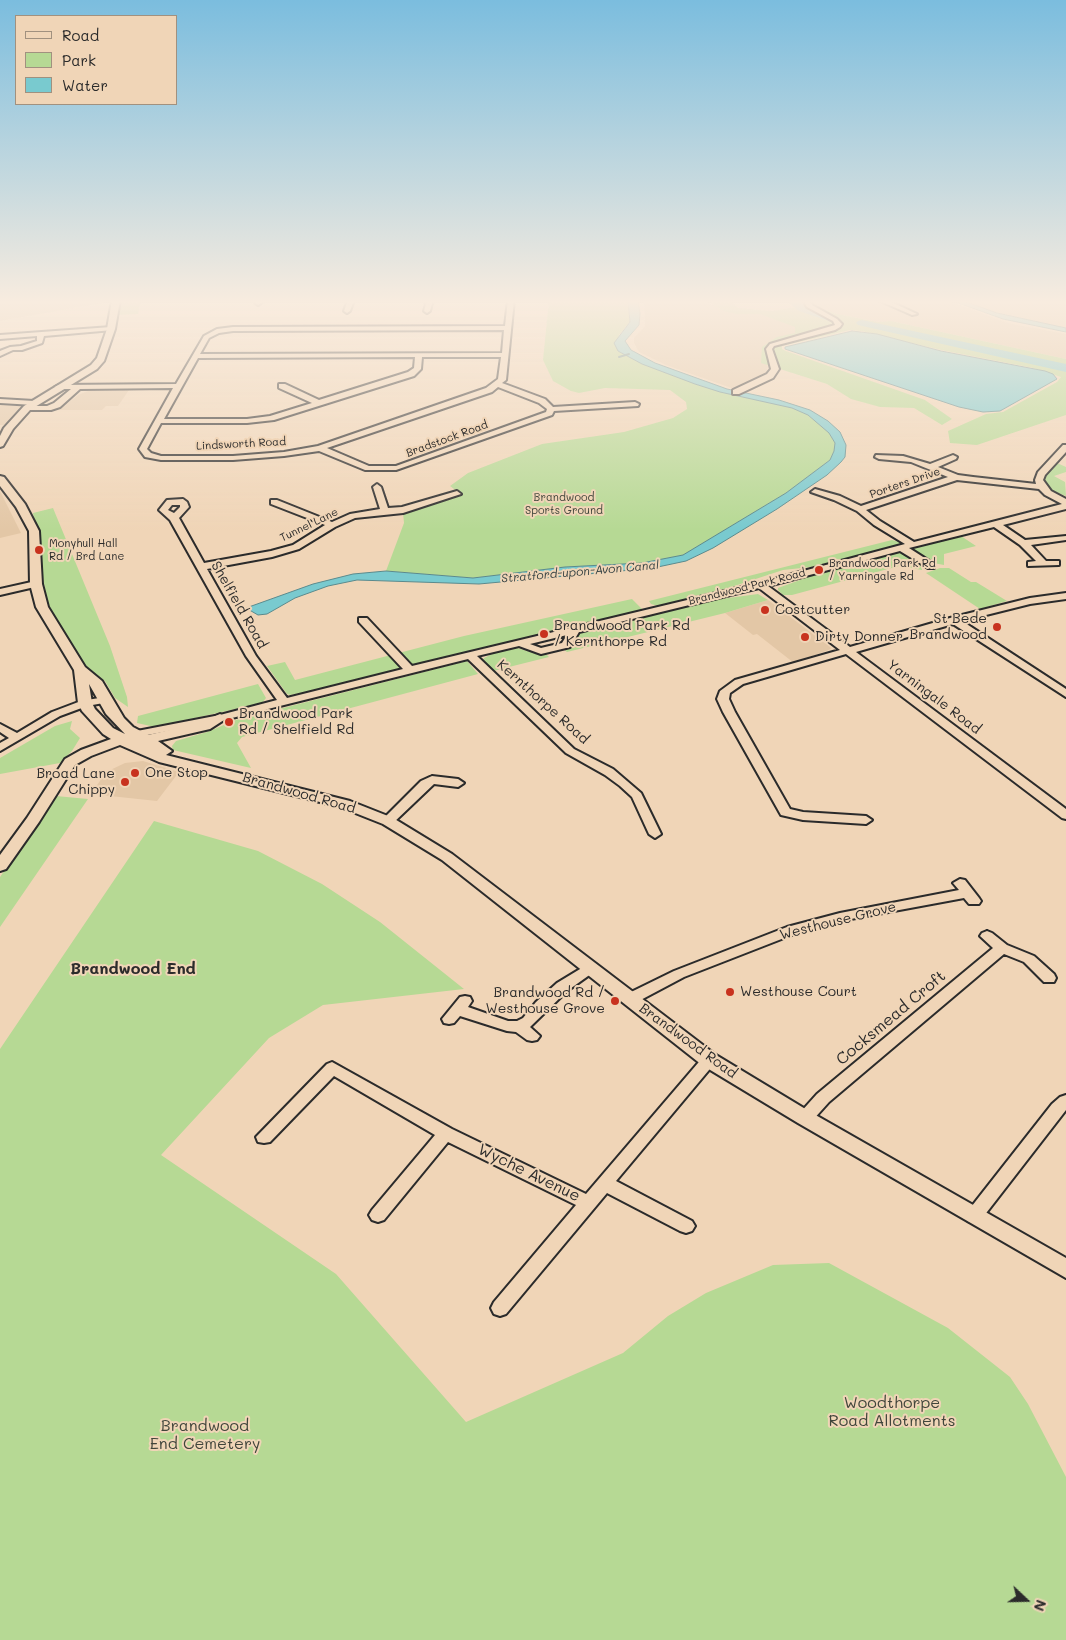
<!DOCTYPE html>
<html>
<head>
<meta charset="utf-8">
<style>
	body { margin:0 }
	#map { position:relative; width:1066px; height:1640px; overflow:hidden; background:#f0d5b7; font-family:Mali,sans-serif }
	canvas { display:block }
	.legend { position:absolute; left:15px; top:15px; width:162px; height:90px; box-sizing:border-box; background:#f0d5b7; border:1px solid #a1917f; margin:0; padding:6px 9px; list-style:none; font-size:15px; color:#2b2b2b }
	.legend li { display:flex; align-items:center; gap:10px; height:25px }
	.legend b { width:25px; border:1px solid #a1917f }
	.north { position:absolute; left:1001px; top:1575px; width:50px; height:50px; -webkit-text-stroke:4px #f0d5b7; paint-order:stroke; rotate:111deg; font-size:14px; font-weight:700; line-height:20px; text-align:center; color:#2b2b2b }
	.north::after { content:''; display:block; margin:auto; width:18px; height:22px; background:#2b2b2b; clip-path:polygon(50% 0,100% 100%,50% 72%,0 100%) }
</style>
</head>
<body>
<div id="map">
<canvas width="1066" height="1640"></canvas>
<ul class="legend">
<li><b style="height:6px;background:#f0d5b7"></b>Road</li>
<li><b style="height:14px;background:#b6d994"></b>Park</li>
<li><b style="height:14px;background:#79cacf"></b>Water</li>
</ul>
<div class="north">N</div>
</div>
<script>
const c = document.querySelector('canvas').getContext('2d');
c.lineJoin = 'round';
function fill(path, color) { c.fillStyle = color; c.fill(path, 'evenodd'); }
const toPath = rows => new Path2D(rows.map(r => 'M' + r).join(''));
function strokePath(path, color, width, dash) { c.strokeStyle = color; c.lineWidth = width; c.lineCap = dash ? 'butt' : 'round'; c.setLineDash(dash || []); c.stroke(path); }
function label(font, color, halo, rows, align = 'center') {
  c.font = font + ' Mali,sans-serif'; c.lineWidth = 4; c.setLineDash([]); c.textBaseline = 'middle'; c.strokeStyle = halo; c.fillStyle = color; for (const [text, x, y, turn = 0] of rows) {
    c.save(); c.translate(x, y); c.rotate((+turn || 0) * Math.PI / 180); c.textAlign = isNaN(turn) ? turn : align; if (halo) c.strokeText(text, 0, 0); c.fillText(text, 0, 0); c.restore();
  }
}
fill(toPath([
	[0,300,108,300,108,302,0,321],
	[644,300,706,300,710,304,748,309,820,325,763,347,768,367,765,376,737,390,666,365,639,352,634,343,634,338,645,326],
	[810,300,874,300,912,317,918,314,889,300,946,300,1008,323,1066,334,1066,359,891,321,878,322,837,314,814,306],
	[973,300,1066,300,1066,328,997,313,966,302],
	[129,390,118,406,106,406,102,410,59,410,78,395,88,391],
	[0,405,23,406,7,425,0,425],
	[0,491,21,533,0,538],
	[768,600,830,647,831,649,794,663,757,634,753,635,725,613],
	[143,761,179,772,157,801,91,794,106,772,125,763]
]), '#e3c7a6');
fill(toPath([
	[121,300,141,300,138,314,118,315],
	[549,300,628,300,630,322,619,335,618,351,642,364,695,384,720,392,792,408,808,415,829,433,835,443,834,451,830,460,786,493,683,555,642,563,565,567,473,578,386,571,404,523,403,513,462,495,450,486,468,473,542,444,624,432,673,418,687,409,686,402,670,390,605,388,579,393,571,391,553,381,543,360],
	[706,300,730,300,738,308,772,311,801,306,814,306,837,314,878,322,891,321,1066,359,1066,415,977,445,950,443,948,431,986,414,1003,412,1057,382,1061,377,1033,368,941,350,861,331,850,330,782,346,782,349,786,351,925,400,952,419,942,425,914,408,880,407,851,399,827,384,761,363,762,347,777,337,795,333,795,327,760,314,736,314,724,311],
	[1057,463,1066,467,1066,472,1054,476,1065,482,1066,496,1053,491,1045,482,1045,476],
	[53,508,110,646,127,697,128,707,115,698,105,681,83,666,47,603,33,513],
	[961,536,976,546,944,554,944,565,928,562,910,551,911,548],
	[892,540,903,543,901,545,811,567,783,570,719,591,658,606,651,604,649,601],
	[900,552,906,553,922,564,922,570,899,566,792,595,783,595,778,590,778,588,822,572],
	[940,568,949,568,971,582,976,582,1007,601,980,609,926,573],
	[758,594,768,600,725,613,567,652,563,649,570,646,580,633,706,601],
	[632,599,643,610,460,654,344,685,290,695,287,694,267,666,285,662,295,680,464,636],
	[517,648,537,654,545,653,549,657,489,672,482,662,484,658,494,653],
	[467,661,478,674,242,737,237,743,251,768,173,750,172,746,176,741,207,732,236,720],
	[258,684,266,698,262,703,155,727,137,723,138,716],
	[72,721,70,729,80,738,72,751,60,763,0,774,0,758,55,726],
	[56,796,88,799,0,927,0,877],
	[154,821,258,851,322,884,380,922,464,989,323,1005,269,1038,161,1155,336,1274,466,1422,623,1353,668,1316,706,1293,773,1265,829,1263,948,1328,1010,1377,1028,1404,1066,1477,1066,1640,0,1640,0,1049]
]), '#b6d994');
const water = toPath([
	[628,300,638,300,640,314,639,325,625,341,631,350,655,363,727,389,779,400,810,410,828,421,840,432,846,445,845,457,841,462,827,475,777,509,713,548,686,561,653,568,479,584,357,580,328,586,295,598,267,614,258,615,246,608,313,584,353,574,386,571,473,578,565,567,642,563,683,555,786,493,830,460,834,451,835,443,829,433,808,415,792,408,720,392,695,384,642,364,618,351,614,343,630,322,628,300],
	[950,300,961,300,997,313,1066,328,1066,332,1003,319,950,300],
	[852,331,877,334,941,351,1045,371,1053,374,1057,379,1000,411,983,412,959,407,785,349,785,347,852,331]
]);
fill(water, '#79cacf');
strokePath(water, '#5a8a8d', 1);
strokePath(toPath([
	[619,357,629,354]
]), '#5a8a8d', 2);
fill(toPath([
	[786,300,798,300,807,307,836,317,838,319,832,322,799,311,786,300],
	[862,320,1066,364,1066,372,858,325,856,323,858,321,862,320]
]), '#79cacf');
const minor = toPath([
	[258,300,265,300,258,305,255,303,258,300],
	[348,300,354,300,350,311,347,313,344,311,348,300],
	[427,300,433,300,430,311,427,313,424,311,427,300],
	[508,300,514,300,506,380,502,383,545,399,553,407,635,402,639,404,638,406,554,411,552,415,396,470,365,470,319,451,284,456,233,460,161,460,145,457,139,449,173,388,80,389,60,407,51,410,27,410,23,408,27,406,47,406,54,403,71,389,56,389,55,387,59,385,176,384,204,336,217,329,233,327,505,326,508,300],
	[504,330,502,353,200,354,209,338,219,333,233,331,504,330],
	[415,357,414,368,408,372,319,400,285,384,279,384,279,388,312,403,270,416,247,419,164,419,198,358,415,357],
	[422,357,501,357,498,379,486,388,318,446,284,452,233,456,161,456,151,453,147,449,161,423,247,423,274,420,414,376,421,369,422,357],
	[498,387,539,403,547,409,546,412,396,466,369,466,327,448,492,392,498,387],
	[803,300,809,300,812,305,837,319,842,324,840,327,835,330,774,346,772,349,779,369,773,378,739,394,733,394,733,390,767,374,771,369,766,349,770,344,835,325,833,321,807,307,803,300],
	[878,300,887,300,917,314,912,315,878,300],
	[111,327,113,328,113,330,44,336,42,343,22,350,13,350,0,356,0,351,10,347,21,346,37,341,37,336,0,339,0,335,111,327],
	[0,399,34,401,38,403,34,405,0,403,0,399],
	[1063,445,1066,445,1066,452,1045,475,1043,480,1051,491,1066,499,1066,509,1003,525,1025,540,1066,536,1066,540,1031,545,1046,561,1059,561,1059,565,1028,566,1028,562,1036,561,1020,545,994,527,909,548,934,564,934,568,928,568,900,551,768,586,850,647,950,618,1030,598,1066,593,1066,599,1030,604,962,621,1066,689,1066,697,953,624,856,652,1066,809,1066,819,1062,818,846,654,743,684,730,693,729,699,735,712,790,809,803,812,866,816,872,820,866,824,803,820,781,815,723,712,717,699,720,691,735,680,840,650,759,588,579,632,570,647,566,648,541,654,519,646,477,656,574,749,613,769,641,793,661,834,655,838,649,834,632,797,620,786,605,775,566,753,468,659,220,721,137,737,131,734,137,731,220,715,277,700,246,656,170,520,159,510,167,500,183,499,187,502,189,507,179,518,204,563,271,551,293,545,325,525,271,504,271,500,277,500,332,522,350,514,380,509,373,487,377,484,381,487,388,508,402,507,457,491,461,494,403,513,355,518,335,527,299,549,272,557,207,569,256,656,287,698,403,669,359,622,359,618,367,618,412,666,758,583,905,544,874,525,857,511,834,500,811,492,815,489,840,496,861,506,948,477,911,462,879,459,875,457,876,455,903,456,930,464,953,455,957,457,956,459,938,467,958,475,973,477,1036,484,1035,480,1038,472,1063,445],
	[957,480,1039,489,1045,495,1062,504,914,542,880,521,866,510,957,480],
	[172,505,180,505,180,507,174,513,168,510,172,505],
	[567,635,562,643,541,648,530,644,567,635],
	[36,581,41,584,39,586,0,595,0,589,36,581],
	[105,697,111,700,109,702,87,706,60,716,0,751,0,743,9,738,0,732,0,724,17,733,52,712,81,701,105,697],
	[432,776,458,779,464,783,458,787,434,784,392,824,384,824,382,821,384,818,421,781,432,776],
	[960,879,965,880,979,898,981,901,979,904,969,904,964,898,840,921,797,933,684,977,635,1003,630,1004,625,1003,623,999,625,995,674,971,787,927,840,913,959,890,953,883,960,879],
	[987,931,992,933,1007,945,1034,956,1054,974,1056,978,1054,982,1044,982,1024,962,1004,954,829,1102,811,1122,805,1124,799,1122,797,1118,799,1114,817,1094,993,948,980,936,982,933,987,931],
	[590,963,595,965,597,968,595,971,567,991,530,1027,540,1036,537,1040,532,1041,527,1040,516,1032,507,1031,460,1016,454,1023,449,1024,444,1023,442,1019,460,997,465,996,470,997,472,1001,468,1007,508,1021,517,1021,523,1018,536,1002,557,983,590,963],
	[709,1054,714,1056,717,1060,714,1064,616,1181,692,1221,695,1226,692,1231,686,1233,680,1231,607,1193,506,1314,500,1316,494,1314,491,1308,494,1302,576,1205,448,1142,384,1220,378,1222,372,1220,369,1215,372,1210,435,1135,334,1076,270,1142,264,1143,258,1142,256,1137,327,1064,332,1062,452,1129,586,1194,704,1056,709,1054],
	[1066,1095,1066,1110,980,1221,974,1223,968,1221,965,1216,968,1211,1052,1104,1060,1097,1066,1095]
]);
const tertiary = toPath([
	[112,300,120,300,115,329,104,361,97,369,30,410,13,429,3,446,0,447,0,436,4,428,24,406,91,365,97,358,107,329,112,300],
	[0,476,4,477,25,504,39,531,42,584,48,607,85,667,102,681,124,718,133,727,148,735,200,723,220,714,227,718,210,729,158,741,172,751,166,755,350,801,393,818,452,854,716,1055,812,1113,1066,1258,1066,1278,798,1123,702,1065,442,860,383,824,340,807,159,762,120,745,91,756,75,765,39,822,6,869,0,871,0,855,27,818,65,759,81,750,111,739,103,734,82,711,78,703,74,670,36,607,30,584,29,531,16,507,0,486,0,476],
	[89,684,106,714,125,734,113,728,95,709,92,703,89,684]
]);
strokePath(minor, '#2b2b2b', 4);
strokePath(tertiary, '#2b2b2b', 4);
fill(minor, '#f0d5b7');
fill(tertiary, '#f0d5b7');
const sky = c.createLinearGradient(0, 0, 0, 530);
sky.addColorStop(0, '#7bbdde');
sky.addColorStop(0.57, '#f8ecdf');
sky.addColorStop(1, '#f8ecdf00');
c.fillStyle = sky;
c.fillRect(0, 0, 1066, 530);
for (const [x, y, r, color] of [
	[39,550,5,"#c8321e"],
	[819,570,5,"#c8321e"],
	[765,610,5,"#c8321e"],
	[997,627,5,"#c8321e"],
	[544,634,5,"#c8321e"],
	[805,637,5,"#c8321e"],
	[229,722,5,"#c8321e"],
	[135,773,5,"#c8321e"],
	[125,782,5,"#c8321e"],
	[730,992,5,"#c8321e"],
	[615,1001,5,"#c8321e"]
]) { const dot = new Path2D(); dot.arc(x, y, r, 0, 2 * Math.PI); c.fillStyle = color; c.fill(dot); strokePath(dot, '#f0d5b7', 2); }
label('11px', '#2b2b2b', '#f0d5b7', [
	["Bradstock Road",447,439,-20],
	["Lindsworth Road",241,444,-3],
	["Porters Drive",905,483,-19],
	["Tunnel Lane",309,525,-26],
	["Brandwood Park Road",747,587,-14]
]);
label('11px', '#40453b', '#f0d5b7', [
	["Brandwood",564,498],
	["Sports Ground",564,511]
]);
label('11px', '#2b2b2b', '#f0d5b7', [
	["Monyhull Hall",49,544],
	["Rd / Brd Lane",49,557],
	["Brandwood Park Rd",829,564],
	["/ Yarningale Rd",829,577]
], 'left');
label('italic 12px', '#374344', '#f0d5b7', [
	["Stratford-upon-Avon Canal",580,572,-5]
]);
label('14px', '#2b2b2b', '#f0d5b7', [
	["Shelfield Road",239,605,60],
	["Yarningale Road",934,697,37],
	["Kernthorpe Road",543,702,42],
	["Brandwood Road",299,793,16],
	["Westhouse Grove",838,921,-14],
	["Brandwood Road",688,1041,36]
]);
label('14px', '#2b2b2b', '#f0d5b7', [
	["Costcutter",775,610],
	["St Bede",987,619,"right"],
	["Brandwood",987,635,"right"],
	["Brandwood Park Rd",554,626],
	["/ Kernthorpe Rd",554,642],
	["Dirty Donner",815,637],
	["Brandwood Park",239,714],
	["Rd / Shelfield Rd",239,730],
	["One Stop",145,773],
	["Broad Lane",115,774,"right"],
	["Chippy",115,790,"right"],
	["Westhouse Court",740,992],
	["Brandwood Rd /",605,993,"right"],
	["Westhouse Grove",605,1009,"right"]
], 'left');
label('bold 16px', '#2b2b2b', '#f0d5b7', [
	["Brandwood End",133,969]
]);
label('16px', '#2b2b2b', '#f0d5b7', [
	["Cocksmead Croft",891,1018,-40],
	["Wyche Avenue",529,1173,26]
]);
label('16px', '#40453b', '#f0d5b7', [
	["Woodthorpe",892,1403],
	["Road Allotments",892,1421],
	["Brandwood",205,1426],
	["End Cemetery",205,1444]
]);
</script>
</body>
</html>
